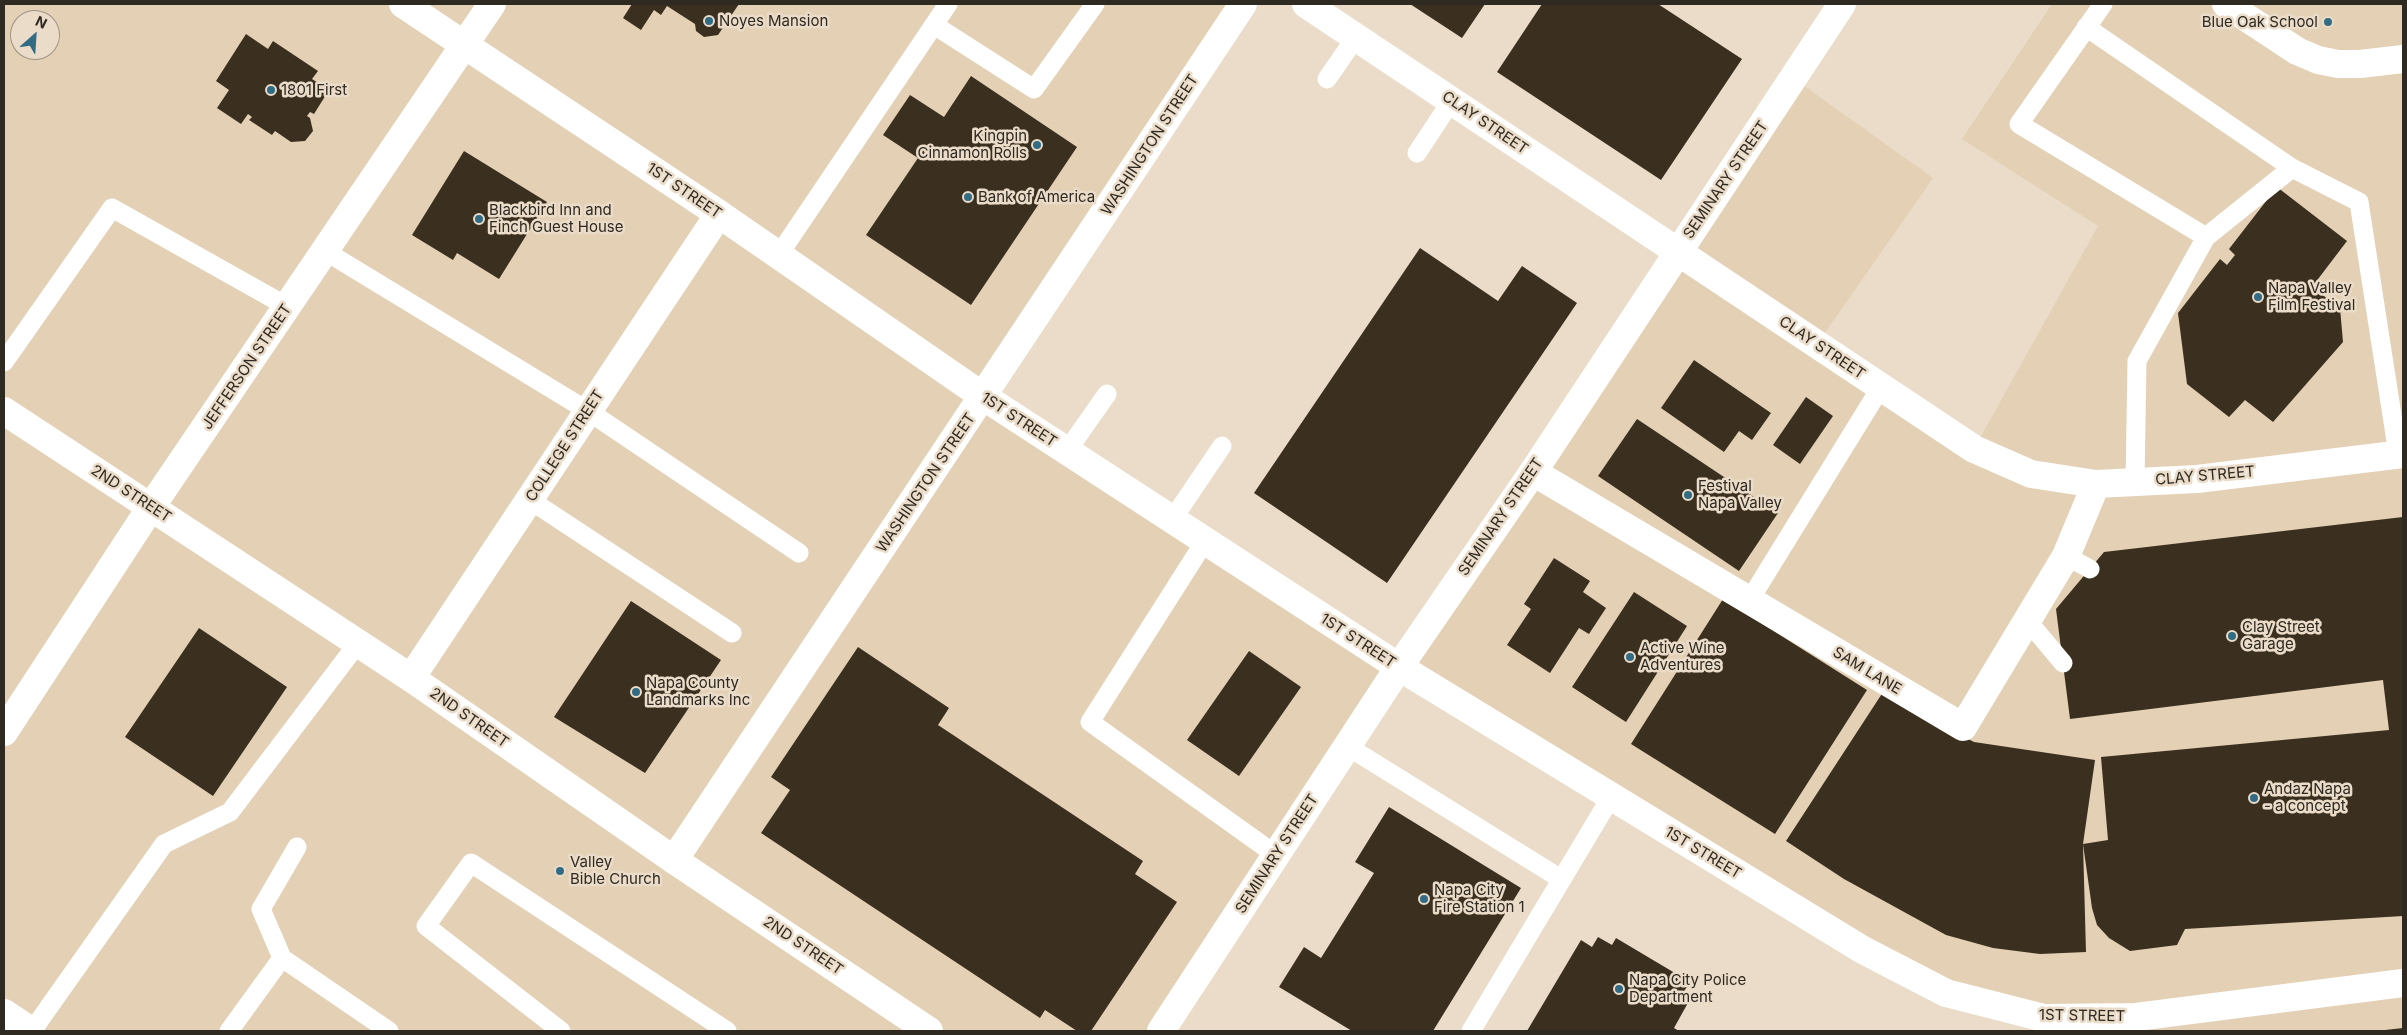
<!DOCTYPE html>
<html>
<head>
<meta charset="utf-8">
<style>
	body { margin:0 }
	#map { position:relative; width:2407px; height:1035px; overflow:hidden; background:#eadcc8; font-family:Inter,sans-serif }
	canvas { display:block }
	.frame { position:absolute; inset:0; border:5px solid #2e2921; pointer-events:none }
	.north { position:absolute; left:10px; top:10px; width:50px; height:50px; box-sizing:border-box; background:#eadcc8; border:1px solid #9f9485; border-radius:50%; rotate:26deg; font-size:14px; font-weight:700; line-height:20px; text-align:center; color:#2e2921 }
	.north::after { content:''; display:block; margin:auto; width:18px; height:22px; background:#316b84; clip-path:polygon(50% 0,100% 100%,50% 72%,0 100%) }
</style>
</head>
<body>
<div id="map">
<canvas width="2407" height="1035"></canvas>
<div class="frame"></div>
<div class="north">N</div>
</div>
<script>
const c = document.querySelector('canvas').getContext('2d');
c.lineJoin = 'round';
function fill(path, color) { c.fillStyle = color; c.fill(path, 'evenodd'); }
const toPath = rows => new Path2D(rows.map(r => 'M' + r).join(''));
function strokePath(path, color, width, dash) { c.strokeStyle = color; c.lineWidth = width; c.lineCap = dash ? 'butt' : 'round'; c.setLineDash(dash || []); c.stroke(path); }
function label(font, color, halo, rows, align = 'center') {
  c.font = font + ' Inter,sans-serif'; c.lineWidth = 5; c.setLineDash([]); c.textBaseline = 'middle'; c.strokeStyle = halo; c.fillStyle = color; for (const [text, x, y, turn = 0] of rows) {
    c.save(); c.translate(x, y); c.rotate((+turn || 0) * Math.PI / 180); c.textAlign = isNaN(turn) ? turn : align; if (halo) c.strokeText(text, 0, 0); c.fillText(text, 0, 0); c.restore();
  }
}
fill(toPath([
	[4,4,1243,4,984,397,1399,667,1793,78,1933,178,1817,344,1974,449,2098,226,1962,139,2052,4,2403,4,2403,1031,2138,1031,2136,1017,1946,993,1399,667,1161,1031,4,1031],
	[20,20,50,20,50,50,20,50]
]), '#e3d0b5');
fill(toPath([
	[632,4,739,4,718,35,704,37,696,31,695,24,667,6,661,15,654,10,641,30,623,18],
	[1410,4,1485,4,1462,38],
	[1542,4,1658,4,1742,59,1661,180,1497,72],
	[246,34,268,49,273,41,318,71,312,79,329,90,314,114,310,112,307,116,310,118,313,131,305,141,291,142,275,131,272,135,249,120,252,117,248,114,241,124,217,108,229,90,216,81],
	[971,76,1077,147,971,305,866,235,918,158,883,135,910,95,944,117],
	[464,151,547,202,499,279,457,253,453,260,412,235],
	[2277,187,2347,241,2312,287,2340,308,2343,342,2273,422,2245,400,2229,417,2187,384,2178,313,2220,259,2227,265,2235,255,2229,249],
	[1420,248,1498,301,1522,266,1577,303,1387,583,1254,493],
	[1694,360,1771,413,1752,440,1739,431,1724,452,1661,408],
	[1806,397,1833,416,1800,464,1773,445],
	[1637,419,1778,513,1739,571,1598,476],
	[2403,517,2403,916,2185,929,2177,945,2130,951,2109,938,2097,925,2092,908,2083,844,2108,840,2101,757,2389,730,2383,680,2070,719,2056,609,2104,552],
	[1554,558,1590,581,1583,592,1606,608,1589,634,1579,628,1550,673,1507,645,1531,609,1524,604],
	[1634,592,1687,626,1626,722,1572,687],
	[1723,599,1867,690,1775,834,1631,744],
	[631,601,721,660,645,773,554,717],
	[199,628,287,687,213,796,125,737],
	[858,647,949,708,938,725,1143,861,1135,874,1177,902,1091,1031,1077,1031,1045,1010,1040,1018,761,833,790,790,771,777],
	[1249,651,1301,687,1239,776,1187,740],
	[1885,689,1943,726,1974,742,2095,760,2083,844,2086,952,2040,954,1993,948,1946,935,1844,879,1786,841],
	[1389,807,1521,888,1433,1031,1352,1031,1279,987,1304,947,1321,958,1374,873,1355,862],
	[1598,937,1612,945,1616,938,1690,982,1681,996,1689,1001,1674,1028,1679,1031,1527,1031,1581,940,1592,947],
	[2403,1028,2403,1031,2385,1031,2385,1030]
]), '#3b3020');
strokePath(toPath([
	[2103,4,2019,124,2206,237,2137,361,2135,482],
	[934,25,1034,89,1095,4],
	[2086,27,2292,168,2359,202,2398,454],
	[1327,79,1356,37],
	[1417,153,1452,100],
	[2206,237,2292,168],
	[325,251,588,411,799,553],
	[778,256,948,4],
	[4,362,112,208,288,307],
	[1067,451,1107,394],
	[530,500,732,633],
	[1172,520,1222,446],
	[1205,541,1090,722,1276,855],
	[2066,556,2090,569],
	[1749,601,1881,387],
	[2027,620,2063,663],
	[1347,746,1561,879],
	[282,958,389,1031],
	[32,1031,164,844,230,812,358,643],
	[229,1031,282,958,261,909,297,847],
	[561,1031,426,926,471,863,727,1031],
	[1471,1031,1611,797]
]), '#fff', 19);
strokePath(toPath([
	[1306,4,1974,449,2031,474,2096,484,2197,479,2403,454],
	[2226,4,2297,51,2318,60,2338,64,2360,64,2403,59],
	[1533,472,1963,727,2066,556,2096,484],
	[411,678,719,214],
	[674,860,1243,4],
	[1161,1031,1399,667,1533,472,1842,4]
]), '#fff', 28);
strokePath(toPath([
	[403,4,719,214,984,397,1399,667,1863,950,1946,993,2044,1018,2136,1017,2403,983],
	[4,411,411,678,674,860,929,1031],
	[4,732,151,507,492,4],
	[4,1013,31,1031]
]), '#fff', 28);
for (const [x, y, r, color] of [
	[709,21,5,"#316b84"],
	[2328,22,5,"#316b84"],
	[271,90,5,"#316b84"],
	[1037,145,5,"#316b84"],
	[968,197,5,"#316b84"],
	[479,219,5,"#316b84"],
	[2258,297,5,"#316b84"],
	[1688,495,5,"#316b84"],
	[2232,636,5,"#316b84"],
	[1630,657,5,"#316b84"],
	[636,692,5,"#316b84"],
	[2254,798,5,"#316b84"],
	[560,871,5,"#316b84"],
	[1424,899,5,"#316b84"],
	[1619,989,5,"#316b84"]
]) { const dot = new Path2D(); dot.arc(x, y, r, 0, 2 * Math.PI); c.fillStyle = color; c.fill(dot); strokePath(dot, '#eadcc8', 2); }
label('15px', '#2e2921', '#eadcc8', [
	["Noyes Mansion",719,21],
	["Blue Oak School",2318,22,"right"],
	["1801 First",281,90],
	["Kingpin",1027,136,"right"],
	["Cinnamon Rolls",1027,153,"right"],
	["Bank of America",978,197],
	["Blackbird Inn and",489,210],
	["Finch Guest House",489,227],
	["Napa Valley",2268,288],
	["Film Festival",2268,305],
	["Festival",1698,486],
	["Napa Valley",1698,503],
	["Clay Street",2242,627],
	["Garage",2242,644],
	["Active Wine",1640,648],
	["Adventures",1640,665],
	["Napa County",646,683],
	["Landmarks Inc",646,700],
	["Andaz Napa",2264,789],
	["- a concept",2264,806],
	["Valley",570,862],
	["Bible Church",570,879],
	["Napa City",1434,890],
	["Fire Station 1",1434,907],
	["Napa City Police",1629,980],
	["Department",1629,997]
], 'left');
label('15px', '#2e2921', '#eadcc8', [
	["CLAY STREET",1485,123,34],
	["WASHINGTON STREET",1150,145,-57],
	["SEMINARY STREET",1726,180,-56],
	["1ST STREET",684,191,34],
	["CLAY STREET",1822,348,34],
	["JEFFERSON STREET",247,367,-56],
	["1ST STREET",1019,420,33],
	["COLLEGE STREET",565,446,-57],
	["CLAY STREET",2205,476,-5],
	["WASHINGTON STREET",926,483,-56],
	["2ND STREET",131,494,33],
	["SEMINARY STREET",1501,517,-56],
	["1ST STREET",1358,641,33],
	["SAM LANE",1867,671,31],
	["2ND STREET",469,718,35],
	["1ST STREET",1703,853,31],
	["SEMINARY STREET",1277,854,-57],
	["2ND STREET",803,946,34],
	["1ST STREET",2082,1016,1]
]);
</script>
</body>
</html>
